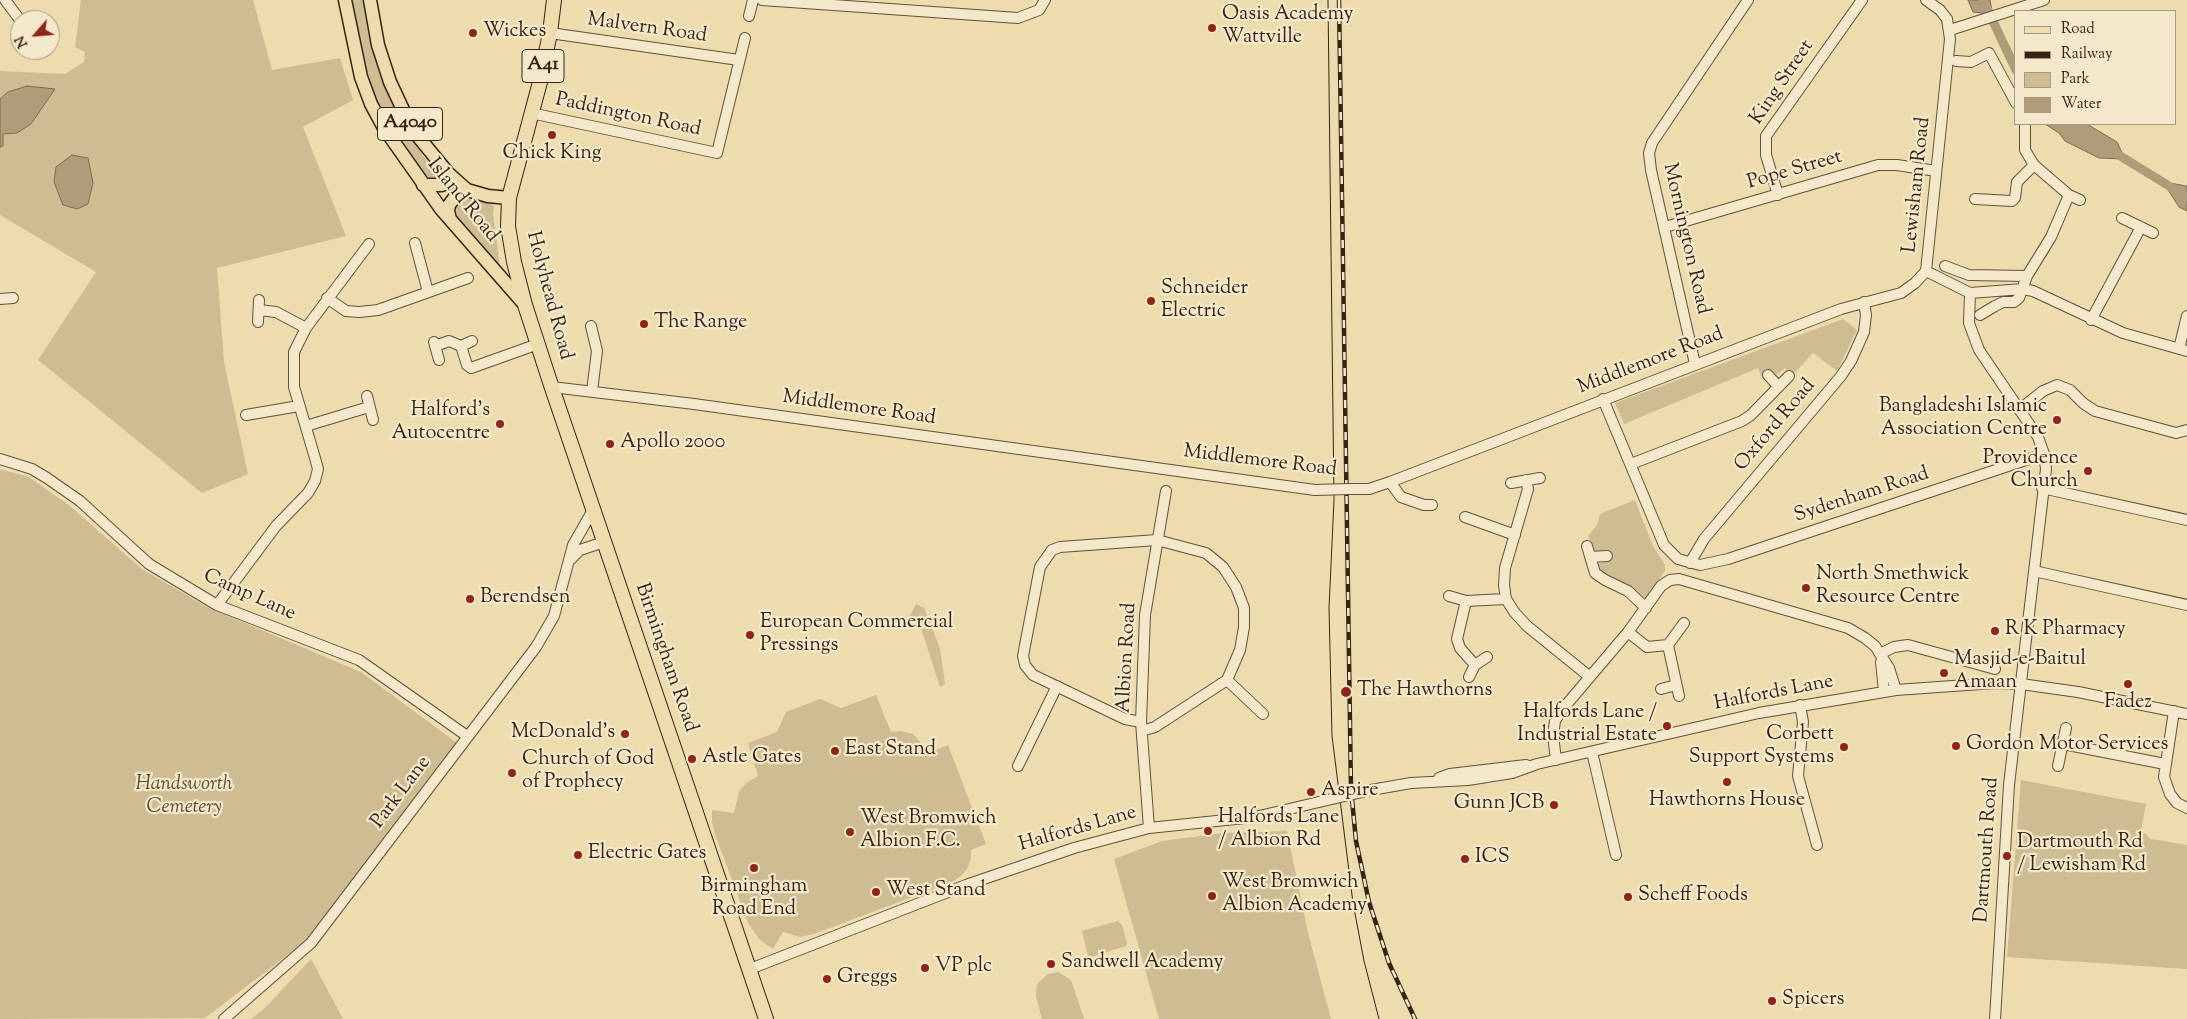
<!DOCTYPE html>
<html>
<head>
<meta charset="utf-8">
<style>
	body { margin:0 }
	#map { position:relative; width:2187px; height:1019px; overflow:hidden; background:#eddcad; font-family:"Sorts Mill Goudy",serif }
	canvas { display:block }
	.legend { position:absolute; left:2014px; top:10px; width:162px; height:115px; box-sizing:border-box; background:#f3e8ca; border:1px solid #a89982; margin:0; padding:6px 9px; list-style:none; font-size:15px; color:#372316 }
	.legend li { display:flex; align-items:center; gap:10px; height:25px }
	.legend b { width:25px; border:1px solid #a89982 }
	.north { position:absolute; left:10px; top:10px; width:50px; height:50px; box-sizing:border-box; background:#f3e8ca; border:1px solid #a89982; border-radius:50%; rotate:243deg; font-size:14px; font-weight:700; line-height:20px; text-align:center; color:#372316 }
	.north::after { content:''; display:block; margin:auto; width:18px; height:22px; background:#8f2418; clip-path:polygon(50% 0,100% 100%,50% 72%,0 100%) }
</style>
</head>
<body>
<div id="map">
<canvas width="2187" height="1019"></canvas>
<ul class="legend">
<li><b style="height:6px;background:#eddcad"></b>Road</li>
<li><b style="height:6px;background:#372316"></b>Railway</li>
<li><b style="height:14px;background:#cebd93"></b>Park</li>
<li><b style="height:14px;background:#af9d7a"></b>Water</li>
</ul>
<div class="north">N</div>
</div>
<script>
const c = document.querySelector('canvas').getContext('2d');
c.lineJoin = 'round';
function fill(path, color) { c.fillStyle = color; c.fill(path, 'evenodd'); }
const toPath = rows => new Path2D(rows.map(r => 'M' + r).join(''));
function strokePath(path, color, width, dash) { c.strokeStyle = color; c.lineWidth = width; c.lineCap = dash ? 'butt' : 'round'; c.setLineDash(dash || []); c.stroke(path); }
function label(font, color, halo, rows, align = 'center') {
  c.font = font + ' "Sorts Mill Goudy",serif'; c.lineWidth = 4.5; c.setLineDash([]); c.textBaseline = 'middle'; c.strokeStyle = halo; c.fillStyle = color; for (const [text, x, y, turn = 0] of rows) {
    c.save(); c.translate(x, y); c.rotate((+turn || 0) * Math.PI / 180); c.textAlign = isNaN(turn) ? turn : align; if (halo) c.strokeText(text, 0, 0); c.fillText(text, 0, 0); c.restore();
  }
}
fill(toPath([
	[81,0,253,0,272,70,340,58,353,100,303,127,346,236,217,268,224,362,248,474,202,493,38,360,96,272,0,215,0,71,65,74,84,62,85,52,75,47],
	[349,0,365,0,371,41,385,88,424,158,437,173,440,178,435,182,415,167,384,123,365,77],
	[467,199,490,202,494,206,493,214,500,266,457,217,456,207],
	[1843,319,1857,330,1837,371,1813,353,1791,377,1785,368,1776,375,1772,370,1762,378,1758,368,1624,424,1615,403],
	[0,469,29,477,70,506,142,569,207,607,361,672,457,743,306,941,205,1018,0,1019],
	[1635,500,1653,546,1665,565,1665,571,1645,599,1628,587,1609,580,1599,571,1597,565,1608,559,1607,552,1595,551,1588,536,1597,525,1600,514],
	[916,604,924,608,940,648,945,684,940,687,920,625,908,619],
	[876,695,891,732,901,731,913,734,922,744,918,746,922,755,948,745,986,844,971,850,971,859,967,869,961,876,952,882,814,934,800,937,783,932,773,949,760,940,748,923,715,834,712,822,712,810,734,813,739,792,746,783,758,776,748,743,777,732,786,712,820,699,841,708],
	[2021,780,2146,804,2141,830,2151,839,2187,845,2187,969,2007,957],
	[1287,831,1308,933,1331,1019,1159,1019,1114,859,1162,841,1223,833],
	[1118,921,1122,925,1127,943,1126,946,1091,957,1088,956,1082,931],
	[311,959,343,1019,251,1019,264,1009],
	[1058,972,1071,980,1084,1019,1042,1019,1036,996,1037,984,1048,974]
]), '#cebd93');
const water = toPath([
	[1968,0,1990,0,1995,26,1981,13,1973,12,1968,0],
	[27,86,55,89,31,124,17,133,3,134,3,146,0,147,0,99,8,92,27,86],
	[2045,124,2087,124,2117,142,2125,159,2099,158,2065,141,2059,133,2045,124],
	[72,155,88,158,93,183,88,204,77,209,63,205,54,182,56,167,72,155],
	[2163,182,2187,186,2187,211,2179,207,2163,182]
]);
fill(water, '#af9d7a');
strokePath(water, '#7f6c52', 1);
strokePath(toPath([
	[1983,0,2016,70],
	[2117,154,2187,197]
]), '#af9d7a', 9);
const minor = toPath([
	[5,0,20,20],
	[762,0,1018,18,1039,10,1045,0],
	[1926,0,1940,10,1947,19,1950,39,1926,271],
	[749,16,753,0],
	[1950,30,2044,0],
	[550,33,739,60],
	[1956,61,1971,62,1989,53,2016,103],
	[531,113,717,153,745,38],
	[1778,195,1766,155,1766,136,1862,0],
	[2069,195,2080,200],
	[1975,199,2012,201,2015,198,2017,182,2034,165],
	[2122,218,2153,233],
	[1665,227,1878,165,1897,165,1936,171],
	[415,243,428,292],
	[1945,266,1969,275,2027,276],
	[1926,271,1970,293,1969,323,1979,350,2038,437,2044,454,2046,469,2009,785,1995,1019],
	[1970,293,2023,289,2033,291,2123,333,2187,351],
	[327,298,346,311,359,312,378,310,468,278],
	[0,299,13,298],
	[259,310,276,312,306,328],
	[1980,315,1995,306,2003,302,2014,302,2019,298,2027,276,2051,237,2069,195,2034,165,2025,150,2025,124],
	[2091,320,2141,227],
	[258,322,259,300],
	[591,326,597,351,592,391],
	[434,342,439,360],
	[435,346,449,341,461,346,472,341],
	[461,346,467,365,471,368,538,344],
	[2179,349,2187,316],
	[1695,364,1651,170,1649,153,1652,143,1748,0],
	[1768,375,1778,386],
	[552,387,694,404,1315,490],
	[367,396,373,420],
	[1603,399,1664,545,1678,559,1700,565,1728,559,2044,454],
	[2019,410,2043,391,2057,385,2070,390,2083,403,2095,411,2176,433,2187,430],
	[246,415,299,406],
	[306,426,369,407],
	[0,459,32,469,47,478,80,501,149,564,217,605,359,660,467,736],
	[1631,464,1742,421,1751,415,1789,376],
	[1526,480,1528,489,1505,568,1504,585,1506,599,1515,613,1527,626,1590,677],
	[1390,482,1401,497,1424,505,1432,505],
	[1511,483,1540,478],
	[2042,488,2187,520],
	[1349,489,1369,489,1390,482,1841,309,1901,293,1915,283,1926,271],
	[1465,517,1515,535],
	[1587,546,1595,573,1605,580,1628,591,1646,608],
	[1591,557,1607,556],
	[569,561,580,550,604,542],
	[1690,563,1704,539,1841,376,1851,361,1864,332,1866,315,1864,302],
	[2034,571,2187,605],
	[1449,596,1466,601,1506,599],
	[1466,601,1457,639,1460,648,1475,665],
	[217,605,276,526,308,493,315,481,318,469,315,458,294,387,294,352,306,328,369,244],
	[1628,632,1647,647,1668,645,1684,623],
	[1668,645,1679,696],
	[1880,654,1894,647,1908,645,1995,669],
	[1881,662,1884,691],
	[1469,677,1475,665,1487,657],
	[1227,680,1263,714],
	[1661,689,1676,685],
	[1800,705,1803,722,1798,776,1817,845],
	[2174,711,2164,777,2170,794,2177,803,2187,808],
	[1141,722,1125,719,1033,675,1025,665,1023,656,1040,567,1052,550,1060,547,1157,540,1206,553,1223,567,1236,587,1244,608,1244,627,1240,650,1227,680,1155,727,1142,731],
	[2063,744,2165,764],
	[1592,752,1616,855],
	[1556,760,1553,735,1555,721,1561,711,1628,632,1661,586,1670,580,1679,579,1848,628,1865,638,1875,646,1889,668,1896,690],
	[1018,766,1057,686],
	[2058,766,2066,728],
	[1439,778,1450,774,1526,765],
	[1371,790,1411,783,1468,780,1512,773,1537,764,1759,713,1896,690,1995,683,2021,684,2078,692,2187,714],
	[1149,828,1141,722,1145,615,1166,491],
	[750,969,966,885,1074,848,1149,828,1255,817,1319,802],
	[224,1019,311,943,536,647,554,616,573,545,593,510]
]);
const major = toPath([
	[345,0,361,77,371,104,384,128,441,209,525,305],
	[370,0,378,45,390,82,412,129,448,173,467,190,488,196,509,198],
	[423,185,442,185,447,181,448,173],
	[450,219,448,211,449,205,458,193,467,190]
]);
const highway = toPath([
	[554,0,550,33,540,82,509,198,508,226,514,262,525,305,551,385,766,1019]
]);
strokePath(minor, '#64513c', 12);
strokePath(major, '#372316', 15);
strokePath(highway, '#372316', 16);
strokePath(minor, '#f3e8ca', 10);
strokePath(major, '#eddcad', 12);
strokePath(highway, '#eddcad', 14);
strokePath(toPath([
	[1328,0,1334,500,1329,608,1332,736,1353,903,1364,961,1379,1019]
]), '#372316', 1);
const rail = toPath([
	[1339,0,1351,789,1356,841,1369,902,1389,963,1415,1019]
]);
strokePath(rail, '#372316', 4.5);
strokePath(rail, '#f3e8ca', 2.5, [8]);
const minorBridge = toPath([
	[1315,490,1349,489],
	[1319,802,1371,790]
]);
strokePath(minorBridge, '#64513c', 12, []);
strokePath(minorBridge, '#f3e8ca', 10);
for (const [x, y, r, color] of [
	[1212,28,5,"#8f2418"],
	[473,33,5,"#8f2418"],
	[552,135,5,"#8f2418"],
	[1151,301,5,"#8f2418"],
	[644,324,5,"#8f2418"],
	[2057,420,5,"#8f2418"],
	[500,424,5,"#8f2418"],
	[610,444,5,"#8f2418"],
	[2088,471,5,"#8f2418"],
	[1806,588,5,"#8f2418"],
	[470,599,5,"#8f2418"],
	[1995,631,5,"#8f2418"],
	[750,635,5,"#8f2418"],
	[1944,673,5,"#8f2418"],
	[2128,684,5,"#8f2418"],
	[1346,692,6,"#8f2418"],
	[1667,726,5,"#8f2418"],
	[625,734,5,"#8f2418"],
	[1956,746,5,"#8f2418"],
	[1844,747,5,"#8f2418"],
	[835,751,5,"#8f2418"],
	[692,759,5,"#8f2418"],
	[512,773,5,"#8f2418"],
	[1727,782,5,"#8f2418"],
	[1311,792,5,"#8f2418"],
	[1554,805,5,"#8f2418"],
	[1208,831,5,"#8f2418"],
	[850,832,5,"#8f2418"],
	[578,855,5,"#8f2418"],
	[2007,856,5,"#8f2418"],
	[1465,859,5,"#8f2418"],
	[754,868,5,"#8f2418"],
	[876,892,5,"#8f2418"],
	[1212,896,5,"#8f2418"],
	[1628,897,5,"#8f2418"],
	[1051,964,5,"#8f2418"],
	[925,968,5,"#8f2418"],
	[827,979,5,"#8f2418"],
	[1772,1001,5,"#8f2418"]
]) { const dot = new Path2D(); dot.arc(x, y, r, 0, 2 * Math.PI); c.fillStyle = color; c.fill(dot); strokePath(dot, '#f3e8ca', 2); }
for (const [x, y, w] of [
	[543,66,42],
	[410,124,65]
]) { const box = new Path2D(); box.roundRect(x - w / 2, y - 16.5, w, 33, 4); c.fillStyle = '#f3e8ca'; c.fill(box); strokePath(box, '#372316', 1); }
label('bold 19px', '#372316', null, [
	["A41",543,66],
	["A4040",410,124]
]);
label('20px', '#372316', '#f3e8ca', [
	["Oasis Academy",1222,16],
	["Wattville",1222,39],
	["Wickes",483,33],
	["Chick King",552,155,"center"],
	["Schneider",1161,290],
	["Electric",1161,313],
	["The Range",654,324],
	["Bangladeshi Islamic",2047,408,"right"],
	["Association Centre",2047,431,"right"],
	["Halford's",490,412,"right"],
	["Autocentre",490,435,"right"],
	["Apollo 2000",620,444],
	["Providence",2078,460,"right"],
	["Church",2078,483,"right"],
	["North Smethwick",1816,576],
	["Resource Centre",1816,599],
	["Berendsen",480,599],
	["European Commercial",760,624],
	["Pressings",760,647],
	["R K Pharmacy",2005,631],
	["Masjid-e-Baitul",1954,661],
	["Amaan",1954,684],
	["The Hawthorns",1357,692],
	["Fadez",2128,704,"center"],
	["Halfords Lane /",1657,714,"right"],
	["Industrial Estate",1657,737,"right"],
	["McDonald's",615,734,"right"],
	["Corbett",1834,736,"right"],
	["Support Systems",1834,759,"right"],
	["Gordon Motor Services",1966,746],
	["East Stand",845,751],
	["Astle Gates",702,759],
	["Church of God",522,761],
	["of Prophecy",522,784],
	["Aspire",1321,792],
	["Hawthorns House",1727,802,"center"],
	["Gunn JCB",1544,805,"right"],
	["Halfords Lane",1218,819],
	["/ Albion Rd",1218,842],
	["West Bromwich",860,820],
	["Albion F.C.",860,843],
	["Dartmouth Rd",2017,844],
	["/ Lewisham Rd",2017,867],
	["Electric Gates",588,855],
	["ICS",1475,859],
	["West Bromwich",1222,884],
	["Albion Academy",1222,907],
	["Birmingham",754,888,"center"],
	["Road End",754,911,"center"],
	["West Stand",886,892],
	["Scheff Foods",1638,897],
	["Sandwell Academy",1061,964],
	["VP plc",935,968],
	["Greggs",837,979],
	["Spicers",1782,1001]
], 'left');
label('20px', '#372316', '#f3e8ca', [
	["Malvern Road",647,29,8],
	["King Street",1783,83,-56],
	["Paddington Road",628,116,12],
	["Pope Street",1795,171,-16],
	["Lewisham Road",1918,185,-84],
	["Island Road",462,201,51],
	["Mornington Road",1685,239,77],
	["Holyhead Road",548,296,75],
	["Middlemore Road",1651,362,-21],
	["Middlemore Road",859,409,8],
	["Oxford Road",1776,426,-50],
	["Middlemore Road",1260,462,7],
	["Sydenham Road",1862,496,-18],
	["Camp Lane",249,596,24],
	["Birmingham Road",665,658,71],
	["Albion Road",1128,658,-87],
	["Halfords Lane",1774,694,-11],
	["Park Lane",402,793,-53],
	["Halfords Lane",1078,830,-16],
	["Dartmouth Road",1988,850,-86]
]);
label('italic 20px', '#5d4a35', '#f3e8ca', [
	["Handsworth",184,786],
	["Cemetery",184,809]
]);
</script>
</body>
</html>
